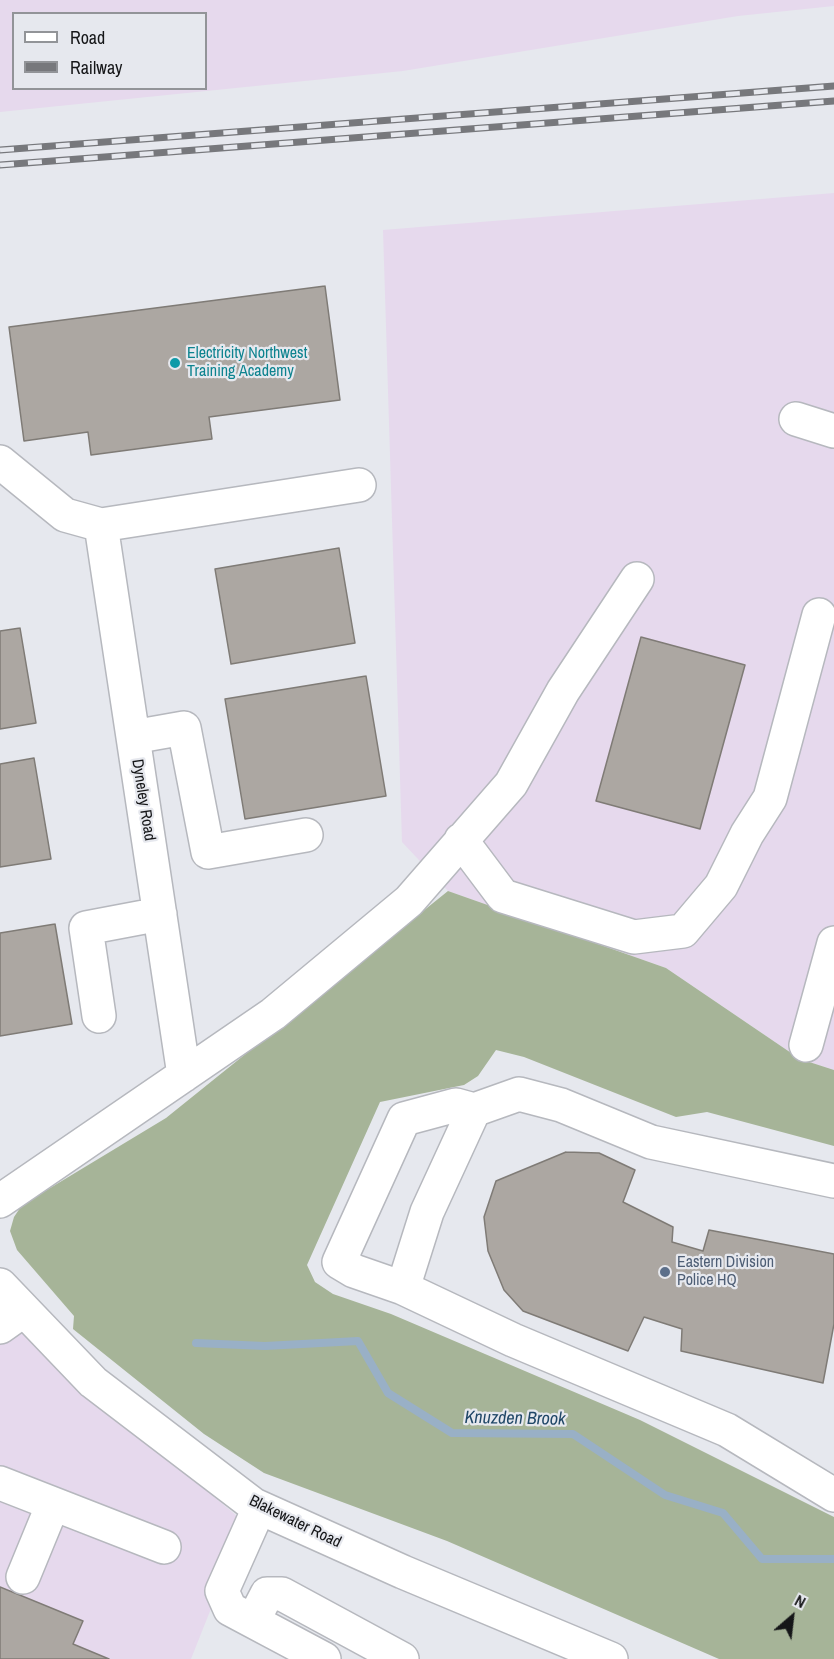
<!DOCTYPE html>
<html>
<head>
<meta charset="utf-8">
<style>
	body { margin:0 }
	#map { position:relative; width:834px; height:1659px; overflow:hidden; background:#e6e8ee; font-family:"Archivo Narrow",sans-serif }
	canvas { display:block }
	.legend { position:absolute; left:12px; top:12px; width:195px; height:78px; box-sizing:border-box; background:#e6e8ee; border:2px solid #929498; margin:0; padding:8px 10px; list-style:none; font-size:18px; color:#151618 }
	.legend li { display:flex; align-items:center; gap:12px; height:30px }
	.legend b { width:30px; border:2px solid #929498 }
	.north { position:absolute; left:762px; top:1587px; width:60px; height:60px; -webkit-text-stroke:4px #e6e8ee; paint-order:stroke; rotate:28deg; font-size:16px; font-weight:700; line-height:24px; text-align:center; color:#151618 }
	.north::after { content:''; display:block; margin:auto; width:21px; height:27px; background:#151618; clip-path:polygon(50% 0,100% 100%,50% 72%,0 100%) }
</style>
</head>
<body>
<div id="map">
<canvas width="834" height="1659"></canvas>
<ul class="legend">
<li><b style="height:8px;background:#fff"></b>Road</li>
<li><b style="height:8px;background:#77787c"></b>Railway</li>
</ul>
<div class="north">N</div>
</div>
<script>
const c = document.querySelector('canvas').getContext('2d');
c.lineJoin = 'round';
function fill(path, color) { c.fillStyle = color; c.fill(path, 'evenodd'); }
const toPath = rows => new Path2D(rows.map(r => 'M' + r).join(''));
function strokePath(path, color, width, dash) { c.strokeStyle = color; c.lineWidth = width; c.lineCap = dash ? 'butt' : 'round'; c.setLineDash(dash || []); c.stroke(path); }
function label(font, color, halo, rows, align = 'center') {
  c.font = font + ' "Archivo Narrow",sans-serif'; c.lineWidth = 4.5; c.setLineDash([]); c.textBaseline = 'middle'; c.strokeStyle = halo; c.fillStyle = color; for (const [text, x, y, turn = 0] of rows) {
    c.save(); c.translate(x, y); c.rotate((+turn || 0) * Math.PI / 180); c.textAlign = isNaN(turn) ? turn : align; if (halo) c.strokeText(text, 0, 0); c.fillText(text, 0, 0); c.restore();
  }
}
fill(toPath([
	[0,0,834,0,834,6,738,16,403,71,0,112],
	[14,14,206,14,206,88,14,88],
	[834,193,834,1070,800,1059,666,968,448,891,402,842,383,230],
	[0,1315,245,1523,191,1659,0,1659]
]), '#e6d9ed');
fill(toPath([
	[448,891,666,968,800,1059,834,1070,834,1146,707,1112,676,1117,524,1057,496,1050,478,1076,464,1085,380,1102,307,1265,315,1282,333,1294,391,1314,640,1420,834,1517,834,1659,719,1659,447,1541,264,1473,204,1434,73,1329,74,1316,17,1250,10,1231,14,1217,22,1205,166,1118]
]), '#a6b498');
strokePath(toPath([
	[196,1343,265,1346,358,1341,388,1393,452,1433,573,1434,665,1495,723,1513,762,1559,834,1559]
]), '#99b0c6', 8);
const building = toPath([
	[325,286,340,400,209,417,212,439,91,455,88,432,24,441,9,327,325,286],
	[339,548,355,643,231,664,215,569,339,548],
	[20,628,36,723,0,729,0,631,20,628],
	[641,637,745,665,700,829,596,801,641,637],
	[366,676,386,796,245,819,225,699,366,676],
	[34,758,51,859,0,867,0,764,34,758],
	[55,924,72,1024,0,1036,0,933,55,924],
	[566,1152,599,1153,635,1170,623,1202,673,1227,672,1242,703,1251,709,1230,834,1254,834,1324,823,1383,681,1351,682,1329,644,1317,628,1351,523,1311,504,1290,488,1251,484,1217,496,1181,566,1152],
	[0,1587,83,1621,73,1644,109,1659,0,1659,0,1587]
]);
fill(building, '#aca7a2');
strokePath(building, '#7f7b76', 1.5);
const minor = toPath([
	[796,419,834,431],
	[0,462,65,515,101,525,359,485],
	[101,525,184,1075],
	[133,737,184,728,208,852,306,835],
	[461,840,503,896,634,937,683,931,721,886,747,834,770,798,819,615],
	[99,1016,86,928,160,914],
	[806,1045,834,943],
	[834,1181,651,1142,561,1105,519,1094,474,1110,427,1212,403,1288,513,1340,727,1430,834,1495],
	[0,1201,273,1014,409,901,511,784,563,691,637,579],
	[0,1285,93,1382,254,1505,403,1572,611,1659],
	[403,1288,354,1271,339,1262,404,1119,456,1105,474,1110],
	[0,1327,24,1310],
	[0,1483,164,1547],
	[259,1508,222,1591,230,1609,324,1659],
	[23,1577,53,1504],
	[253,1621,267,1594,282,1594,402,1659]
]);
strokePath(minor, '#b6b8be', 36);
strokePath(minor, '#fff', 33);
const rail = toPath([
	[0,150,834,86],
	[0,165,834,101]
]);
strokePath(rail, '#77787c', 7);
strokePath(rail, '#e6e8ee', 4.5, [14]);
for (const [x, y, r, color] of [
	[175,363,6,"#0f9aa8"],
	[665,1272,6,"#5c6f8a"]
]) { const dot = new Path2D(); dot.arc(x, y, r, 0, 2 * Math.PI); c.fillStyle = color; c.fill(dot); strokePath(dot, '#e6e8ee', 2); }
label('16px', '#0d838f', '#e6e8ee', [
	["Electricity Northwest",187,354],
	["Training Academy",187,372]
], 'left');
label('16px', '#151618', '#e6e8ee', [
	["Dyneley Road",143,800,81],
	["Blakewater Road",295,1522,26]
]);
label('16px', '#4e5e75', '#e6e8ee', [
	["Eastern Division",677,1263],
	["Police HQ",677,1281]
], 'left');
label('italic 18px', '#204767', '#e6e8ee', [
	["Knuzden Brook",515,1419,1]
]);
</script>
</body>
</html>
